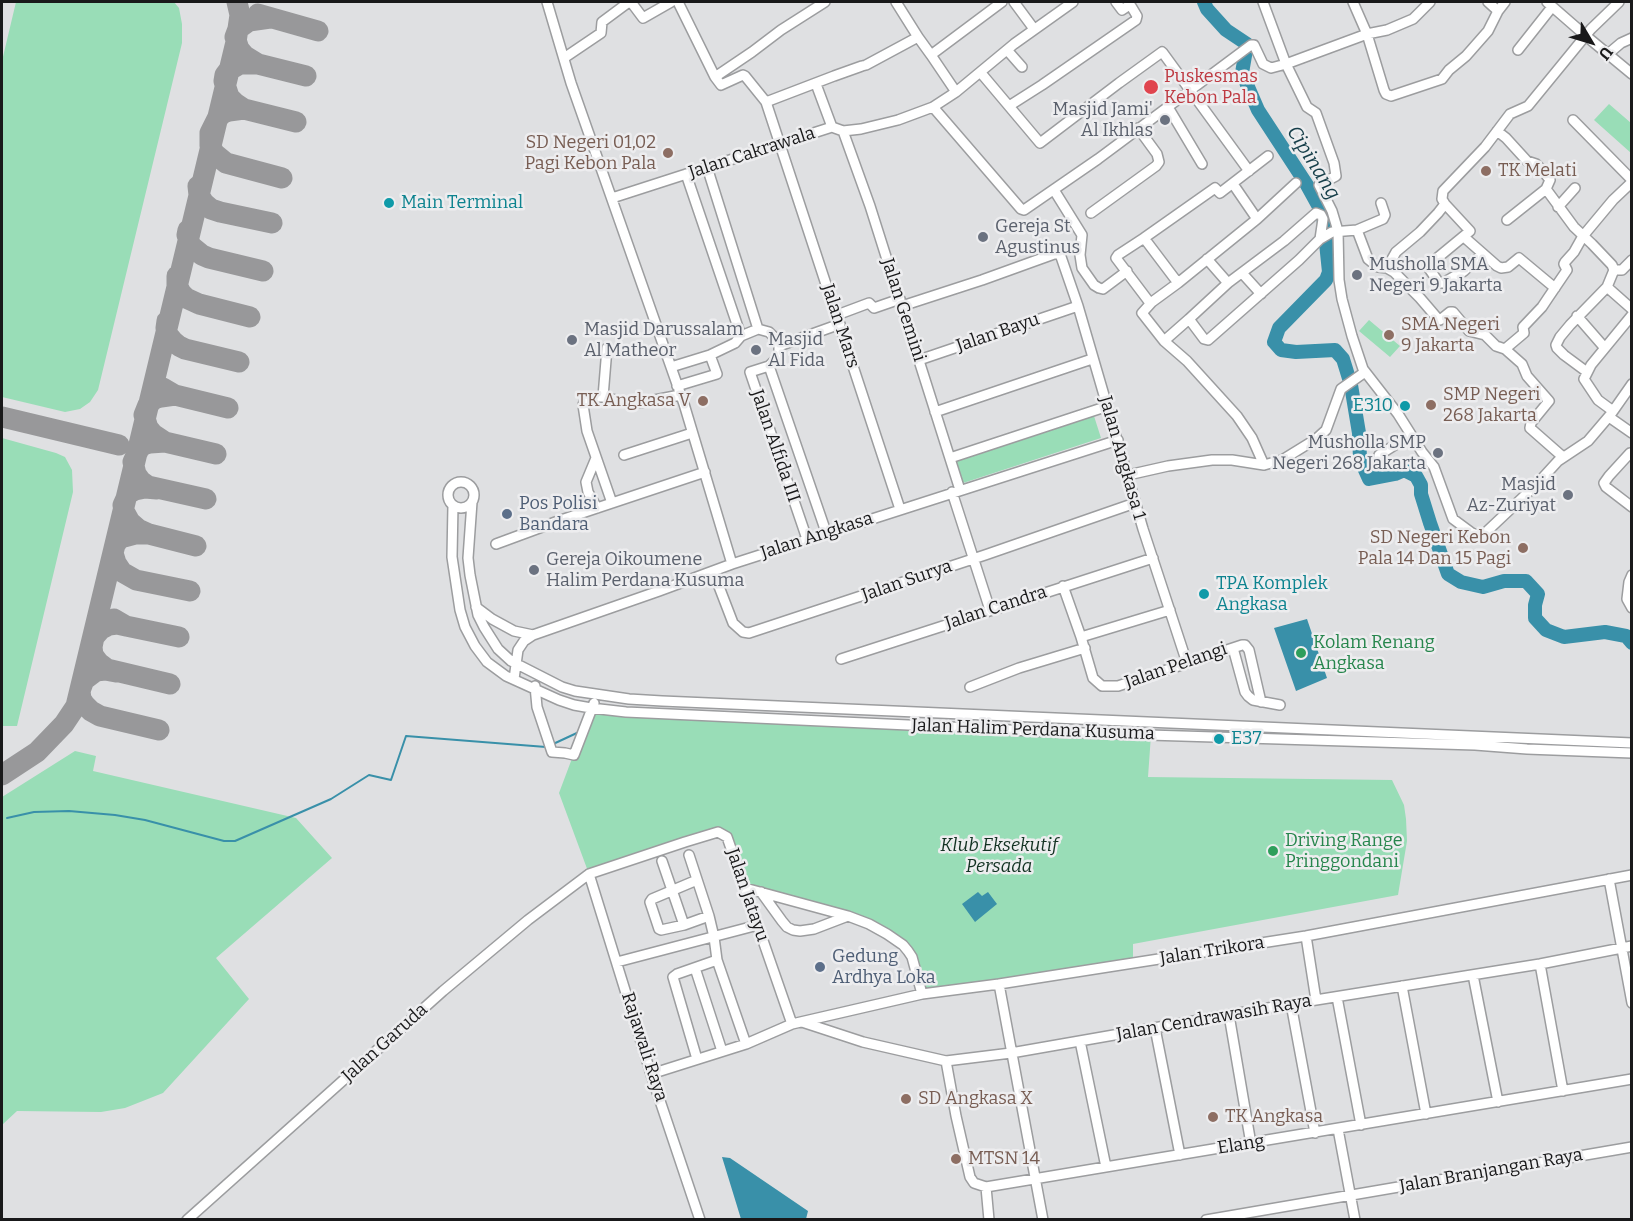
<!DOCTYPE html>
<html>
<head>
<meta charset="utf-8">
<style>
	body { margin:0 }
	#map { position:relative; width:1633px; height:1221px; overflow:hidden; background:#dfe0e2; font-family:Bitter,serif }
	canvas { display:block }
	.frame { position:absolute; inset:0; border:3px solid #19191a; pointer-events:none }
	.north { position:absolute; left:1561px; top:12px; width:60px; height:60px; -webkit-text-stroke:4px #ededef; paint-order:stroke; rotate:128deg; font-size:16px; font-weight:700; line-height:24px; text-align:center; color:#19191a }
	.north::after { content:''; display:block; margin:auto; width:21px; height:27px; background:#19191a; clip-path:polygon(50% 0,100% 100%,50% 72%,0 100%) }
</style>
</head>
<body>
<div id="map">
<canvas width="1633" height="1221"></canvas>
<div class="frame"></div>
<div class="north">U</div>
</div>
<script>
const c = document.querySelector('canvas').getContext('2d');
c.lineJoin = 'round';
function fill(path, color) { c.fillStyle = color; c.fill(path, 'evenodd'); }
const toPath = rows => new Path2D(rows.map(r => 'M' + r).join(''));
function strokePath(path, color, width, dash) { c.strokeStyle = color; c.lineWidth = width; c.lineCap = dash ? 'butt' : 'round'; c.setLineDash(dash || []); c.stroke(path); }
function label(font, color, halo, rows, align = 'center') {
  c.font = font + ' Bitter,serif'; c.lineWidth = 5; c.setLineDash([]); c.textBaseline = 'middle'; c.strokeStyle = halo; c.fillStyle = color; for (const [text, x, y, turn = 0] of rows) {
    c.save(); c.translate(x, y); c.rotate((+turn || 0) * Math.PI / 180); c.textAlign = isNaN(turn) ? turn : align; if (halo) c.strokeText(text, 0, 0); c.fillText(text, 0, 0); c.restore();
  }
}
fill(toPath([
	[16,2,174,2,179,8,182,24,182,43,98,390,90,402,80,409,65,412,2,397,2,61],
	[1609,104,1631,123,1631,153,1594,120],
	[1369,320,1400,346,1390,357,1359,331],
	[1094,416,1101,438,960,484,953,462],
	[2,438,56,453,65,457,72,470,73,492,17,726,2,726],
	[591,708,1151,735,1148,777,1392,780,1404,805,1406,819,1407,841,1398,895,1133,944,1133,963,922,994,908,951,869,924,745,888,722,833,589,874,559,793],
	[75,751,96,756,93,771,296,818,332,858,216,958,249,999,163,1093,125,1108,101,1112,17,1111,2,1125,2,797]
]), '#99ddb7');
fill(toPath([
	[1307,619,1327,678,1296,691,1274,628],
	[978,892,982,896,988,892,997,904,975,922,962,904],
	[722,1157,730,1158,808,1211,806,1219,741,1219]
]), '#3990a9');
strokePath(toPath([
	[551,745,579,732],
	[7,818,34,812,69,811,115,815,145,820,224,841,235,841,331,799,369,775,391,780,406,736,546,747]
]), '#3990a9', 2);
strokePath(toPath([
	[1204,2,1207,9,1226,30,1247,44,1242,73,1258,110,1307,185,1323,214,1329,272,1326,280,1279,328,1274,342,1281,350,1296,352,1335,350,1343,359,1351,385,1359,433,1360,459,1369,479,1395,474,1404,470,1416,476,1421,485,1421,494,1430,523,1448,574,1461,582,1483,587,1504,581,1526,581,1538,594,1535,605,1535,618,1546,630,1564,637,1605,632,1626,636,1632,643]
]), '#3990a9', 14);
strokePath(toPath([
	[258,14,318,31],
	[270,18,249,21,238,29,235,37,239,49,245,56,258,64,306,76],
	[258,64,240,64,228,71,225,75,224,81,229,97,235,103,244,109,296,122],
	[244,109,229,111,223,113,217,119,210,133,210,146,215,154,226,163,282,178],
	[198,186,199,195,204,203,211,209,220,212,272,223],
	[188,230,187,235,191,246,202,255,209,258,263,271],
	[177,276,177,285,181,293,186,298,199,304,250,317],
	[167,321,166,328,168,335,173,341,179,346,185,349,239,362],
	[163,388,175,395,228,408],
	[175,395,161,397,154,399,148,405,144,415,148,428,153,434,165,442,216,454],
	[2,417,119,445],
	[165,442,150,443,143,445,139,449,133,462,136,474,141,481,148,486,206,499],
	[157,489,145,488,135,490,128,494,123,505,124,511,130,522,138,529,149,534,196,546],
	[149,534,135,534,120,538,115,545,113,553,116,563,122,572,136,580,190,591],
	[114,619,126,626,179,637],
	[126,626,117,624,109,625,101,629,94,637,92,647,93,655,99,663,107,669,170,684],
	[116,672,105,670,96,671,84,680,80,691,81,699,85,705,91,711,100,716,159,730],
	[2,775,37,752,64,724,76,706,236,42,240,15,237,2]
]), '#98989a', 21);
const minor = toPath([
	[547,2,571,83,684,404,732,564],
	[631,2,643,18,671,2],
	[678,2,715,77,721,85,743,75,745,76,766,102,900,509],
	[896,2,918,37],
	[1014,2,1034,29],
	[1263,2,1286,64,1307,107,1316,113,1334,163,1336,176,1319,185,1332,211,1338,231,1339,280,1342,299,1352,336,1363,369,1398,414,1422,452,1434,467,1453,519,1472,533,1480,536,1483,535,1537,484,1558,461,1588,441,1611,414,1632,384],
	[1353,2,1367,34,1384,90,1386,94,1391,96,1442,79,1449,70,1466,56,1488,31,1498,11,1505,2],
	[1488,2,1498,11],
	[1547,2,1586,36,1632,74],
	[1007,50,1022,67],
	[1518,50,1552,7],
	[1608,54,1621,43,1632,38],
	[564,58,601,33,602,22,629,2],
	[981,73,1040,143,1119,83,1162,52,1163,53,1249,171],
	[715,77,752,52,781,30,825,2],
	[816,84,832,127],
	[956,92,931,55,1002,2],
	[766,102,834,76,862,66,866,65,918,37,931,55],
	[1009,106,1042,85,1136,20,1137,16,1131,6,1128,6,1122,10,1116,2],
	[933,107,1021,209,1024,210,1098,159,1251,45,1254,45,1263,64,1271,68,1286,64,1367,34,1387,30,1413,19,1430,2],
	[1168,107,1202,164],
	[1573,120,1632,180],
	[843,131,870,206,960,490],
	[1497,131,1506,138,1527,161,1536,164,1543,171,1550,180,1546,189],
	[707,167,758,329],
	[686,174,741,336],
	[1233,184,1257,219],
	[1054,190,1082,235,1080,255,1082,268,1094,285,1099,288,1103,289,1127,271],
	[612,198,832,127,843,131,861,129,898,120,933,107,956,92,1014,44,1073,2],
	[1558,207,1575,188],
	[1091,213,1156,166,1159,162,1157,154,1138,128],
	[1507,220,1546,189,1574,227,1592,244,1612,265,1614,270],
	[1357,230,1383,219,1385,215,1381,203],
	[1464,237,1497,266,1501,268,1508,267,1519,258,1555,288],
	[1144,238,1118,255,1116,258,1150,303],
	[1482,254,1464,271,1443,283,1439,283,1428,267,1430,264,1470,231,1445,204,1442,199,1443,191,1485,147,1510,114,1528,106,1591,29,1619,2],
	[1207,259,1228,283],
	[1387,268,1396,252,1420,232,1438,213,1445,204],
	[1614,270,1607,287,1632,309],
	[1614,270,1622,270,1632,260],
	[1242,273,1261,294],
	[1178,283,1144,238,1215,188,1220,193,1268,156],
	[902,306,982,280,1054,254,1060,254,1078,306,1143,529,1187,663],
	[837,315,869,303,874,308,900,299],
	[1577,316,1604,347],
	[1189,319,1228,283,1284,241,1316,213,1321,215,1323,219,1320,239],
	[1164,341,1189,319,1204,339,1208,340,1299,260,1320,239,1332,232,1357,230,1368,259,1378,267,1387,268,1394,272,1420,298,1438,319,1440,320,1450,312,1453,312,1469,331,1485,335,1496,346,1505,349,1522,364,1527,376,1549,401,1531,423,1530,428,1563,457],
	[779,346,840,324],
	[1505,349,1524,333,1523,327,1542,307,1548,298,1567,270,1564,264,1565,262,1574,252,1583,236,1613,200,1632,182],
	[919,360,1078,306],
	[769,366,826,532],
	[671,367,710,355,735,343,741,336,758,329,769,332,774,337,779,346,779,352,775,360,769,366,750,372,807,539],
	[1587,372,1564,355,1557,348,1556,345,1560,337,1570,325,1607,287],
	[677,386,717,374,710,355],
	[603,397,607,348],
	[1613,411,1598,400,1584,379,1591,365,1632,315],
	[935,412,1092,359],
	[1609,417,1632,433],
	[1630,453,1609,476,1604,483,1606,487,1632,507],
	[624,455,692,433],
	[1379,455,1411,435],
	[596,458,586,482,588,492,597,508],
	[950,458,1108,406],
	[1264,465,1252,438,1237,416,1187,361,1164,341,1142,313,1152,302,1178,283,1257,219,1296,183],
	[1128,475,1168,466,1212,460,1232,460,1264,465,1282,460,1316,439,1326,430,1341,389,1365,372],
	'448 495a13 13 0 1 1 26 0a13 13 0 1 1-26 0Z',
	[952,492,990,610],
	[472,502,468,558,470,575,478,615,484,627,498,649,511,661,562,687,575,691,629,699,662,701,1632,743],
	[612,503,587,431,583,405,585,400,590,397,603,397,625,402,639,403,680,395],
	[453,505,452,557,460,610,465,627,475,646,487,662,506,676,559,700,574,705,591,708,626,712,930,726,1051,732,1475,745,1527,749,1632,753],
	[496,544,561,520,705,472],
	[713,571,733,623,743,632,749,633,985,555,1135,503],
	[1632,575,1629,582,1627,599,1632,608],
	[1063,586,1081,637,1093,678,1102,686,1118,686,1242,645,1245,645,1249,650,1261,702],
	[476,607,492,619,514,631,533,635],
	[1081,637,1170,610],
	[1233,648,1245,692,1248,696,1253,700,1280,705],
	[841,659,1153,558],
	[514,679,518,650,524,641,533,635,659,591,732,564,1118,440],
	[535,686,537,707,552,752,565,753,574,755,594,703],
	[970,687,1019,668,1085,648],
	[689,855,709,916,714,937,717,960,746,1044],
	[662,861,684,925],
	[589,874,651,1074,700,1220],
	[1609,879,1632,1003],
	[697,880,652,899,650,902,659,929,661,930,684,925,709,916],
	[745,888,848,916,869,924,887,934,903,945,908,951,912,957,922,994],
	[761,892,782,921,787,927,793,930,800,931,814,929,848,916],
	[1306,936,1316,1000],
	[617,962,758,925],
	[1540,964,1563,1091],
	[695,968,722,1051],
	[1473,975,1498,1102],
	[999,984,1043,1220],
	[1402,986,1426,1114],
	[1337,997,1361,1125],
	[1291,1004,1315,1133],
	[1229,1015,1251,1144],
	[802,1022,863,1042,946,1061,1011,1053,1291,1004,1540,964,1632,946],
	[1155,1028,1180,1155],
	[1080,1041,1106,1167],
	[697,1059,673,977,677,974,717,960],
	[946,1061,956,1116,970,1177,974,1183,986,1187,1632,1079],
	[651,1074,746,1044,792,1024,922,994,999,984,1306,936,1632,875],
	[1338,1129,1355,1220],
	[986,1187,989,1220],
	[187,1220,443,991,528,920,589,874,685,842,718,832,727,837,792,1024],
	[1206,1220,1632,1147]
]);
strokePath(minor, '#9c9d9f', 12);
strokePath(minor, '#fff', 9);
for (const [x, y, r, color] of [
	[1151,87,8,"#e0444e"],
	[1165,120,6,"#6b7280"],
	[668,153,6,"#8d6e63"],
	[1486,171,6,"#8d6e63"],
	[389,203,6,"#0f9aa8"],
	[983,237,6,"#6b7280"],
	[1357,275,6,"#6b7280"],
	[1389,335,6,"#8d6e63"],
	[572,340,6,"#6b7280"],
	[756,350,6,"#6b7280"],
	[703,401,6,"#8d6e63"],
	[1431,405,6,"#8d6e63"],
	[1405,406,6,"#0f9aa8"],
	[1438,453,6,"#6b7280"],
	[1568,495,6,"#6b7280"],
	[507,514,6,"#5c6f8a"],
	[1523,548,6,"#8d6e63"],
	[534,570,6,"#6b7280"],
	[1204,594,6,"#0f9aa8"],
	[1301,653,6,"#2e9e5b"],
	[1219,739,6,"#0f9aa8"],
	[1273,851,6,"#2e9e5b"],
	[820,967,6,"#5c6f8a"],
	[906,1099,6,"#8d6e63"],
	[1213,1117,6,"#8d6e63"],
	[956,1159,6,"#8d6e63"]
]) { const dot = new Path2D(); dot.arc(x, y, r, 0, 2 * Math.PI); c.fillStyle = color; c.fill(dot); strokePath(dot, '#ededef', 2); }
label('18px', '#be3a42', '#ededef', [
	["Puskesmas",1164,77],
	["Kebon Pala",1164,98]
], 'left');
label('18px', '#5b616d', '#ededef', [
	["Masjid Jami'",1153,110,"right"],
	["Al Ikhlas",1153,131,"right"],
	["Gereja St",995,227],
	["Agustinus",995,248],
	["Musholla SMA",1369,265],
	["Negeri 9 Jakarta",1369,286],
	["Masjid Darussalam",584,330],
	["Al Matheor",584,351],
	["Masjid",768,340],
	["Al Fida",768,361],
	["Musholla SMP",1426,443,"right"],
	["Negeri 268 Jakarta",1426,464,"right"],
	["Masjid",1556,485,"right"],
	["Az-Zuriyat",1556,506,"right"],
	["Gereja Oikoumene",546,560],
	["Halim Perdana Kusuma",546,581]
], 'left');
label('18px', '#785e54', '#ededef', [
	["SD Negeri 01,02",656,143,"right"],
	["Pagi Kebon Pala",656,164,"right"],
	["TK Melati",1498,171],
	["SMA Negeri",1401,325],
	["9 Jakarta",1401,346],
	["SMP Negeri",1443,395],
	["268 Jakarta",1443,416],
	["TK Angkasa V",691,401,"right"],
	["SD Negeri Kebon",1511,538,"right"],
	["Pala 14 Dan 15 Pagi",1511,559,"right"],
	["SD Angkasa X",918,1099],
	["TK Angkasa",1225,1117],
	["MTSN 14",968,1159]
], 'left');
label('18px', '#19191a', '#ededef', [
	["Jalan Cakrawala",752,153,-18],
	["Jalan Gemini",903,310,72],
	["Jalan Mars",840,326,72],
	["Jalan Bayu",998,333,-19],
	["Jalan Alfida III",775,446,71],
	["Jalan Angkasa 1",1122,458,74],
	["Jalan Angkasa",817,536,-18],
	["Jalan Surya",907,581,-19],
	["Jalan Candra",996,608,-18],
	["Jalan Pelangi",1176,666,-19],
	["Jalan Halim Perdana Kusuma",1033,730,2],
	["Jalan Jatayu",747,895,71],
	["Jalan Trikora",1212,951,-9],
	["Jalan Cendrawasih Raya",1214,1018,-10],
	["Jalan Garuda",385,1043,-42],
	["Rajawali Raya",644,1047,72],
	["Elang",1241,1145,-9],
	["Jalan Branjangan Raya",1491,1171,-10]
]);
label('18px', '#0d838f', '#ededef', [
	["Main Terminal",401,203],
	["E310",1393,406,"right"],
	["TPA Komplek",1216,584],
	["Angkasa",1216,605],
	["E37",1231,739]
], 'left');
label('18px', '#4e5e75', '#ededef', [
	["Pos Polisi",519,504],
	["Bandara",519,525],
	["Gedung",832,957],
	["Ardhya Loka",832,978]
], 'left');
label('18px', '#27864d', '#ededef', [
	["Kolam Renang",1313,643],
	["Angkasa",1313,664],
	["Driving Range",1285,841],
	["Pringgondani",1285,862]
], 'left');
label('italic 18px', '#123222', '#ededef', [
	["Klub Eksekutif",999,846],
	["Persada",999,867]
]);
label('italic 20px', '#163e49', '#ededef', [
	["Cipinang",1313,163,58]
]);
</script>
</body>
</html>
